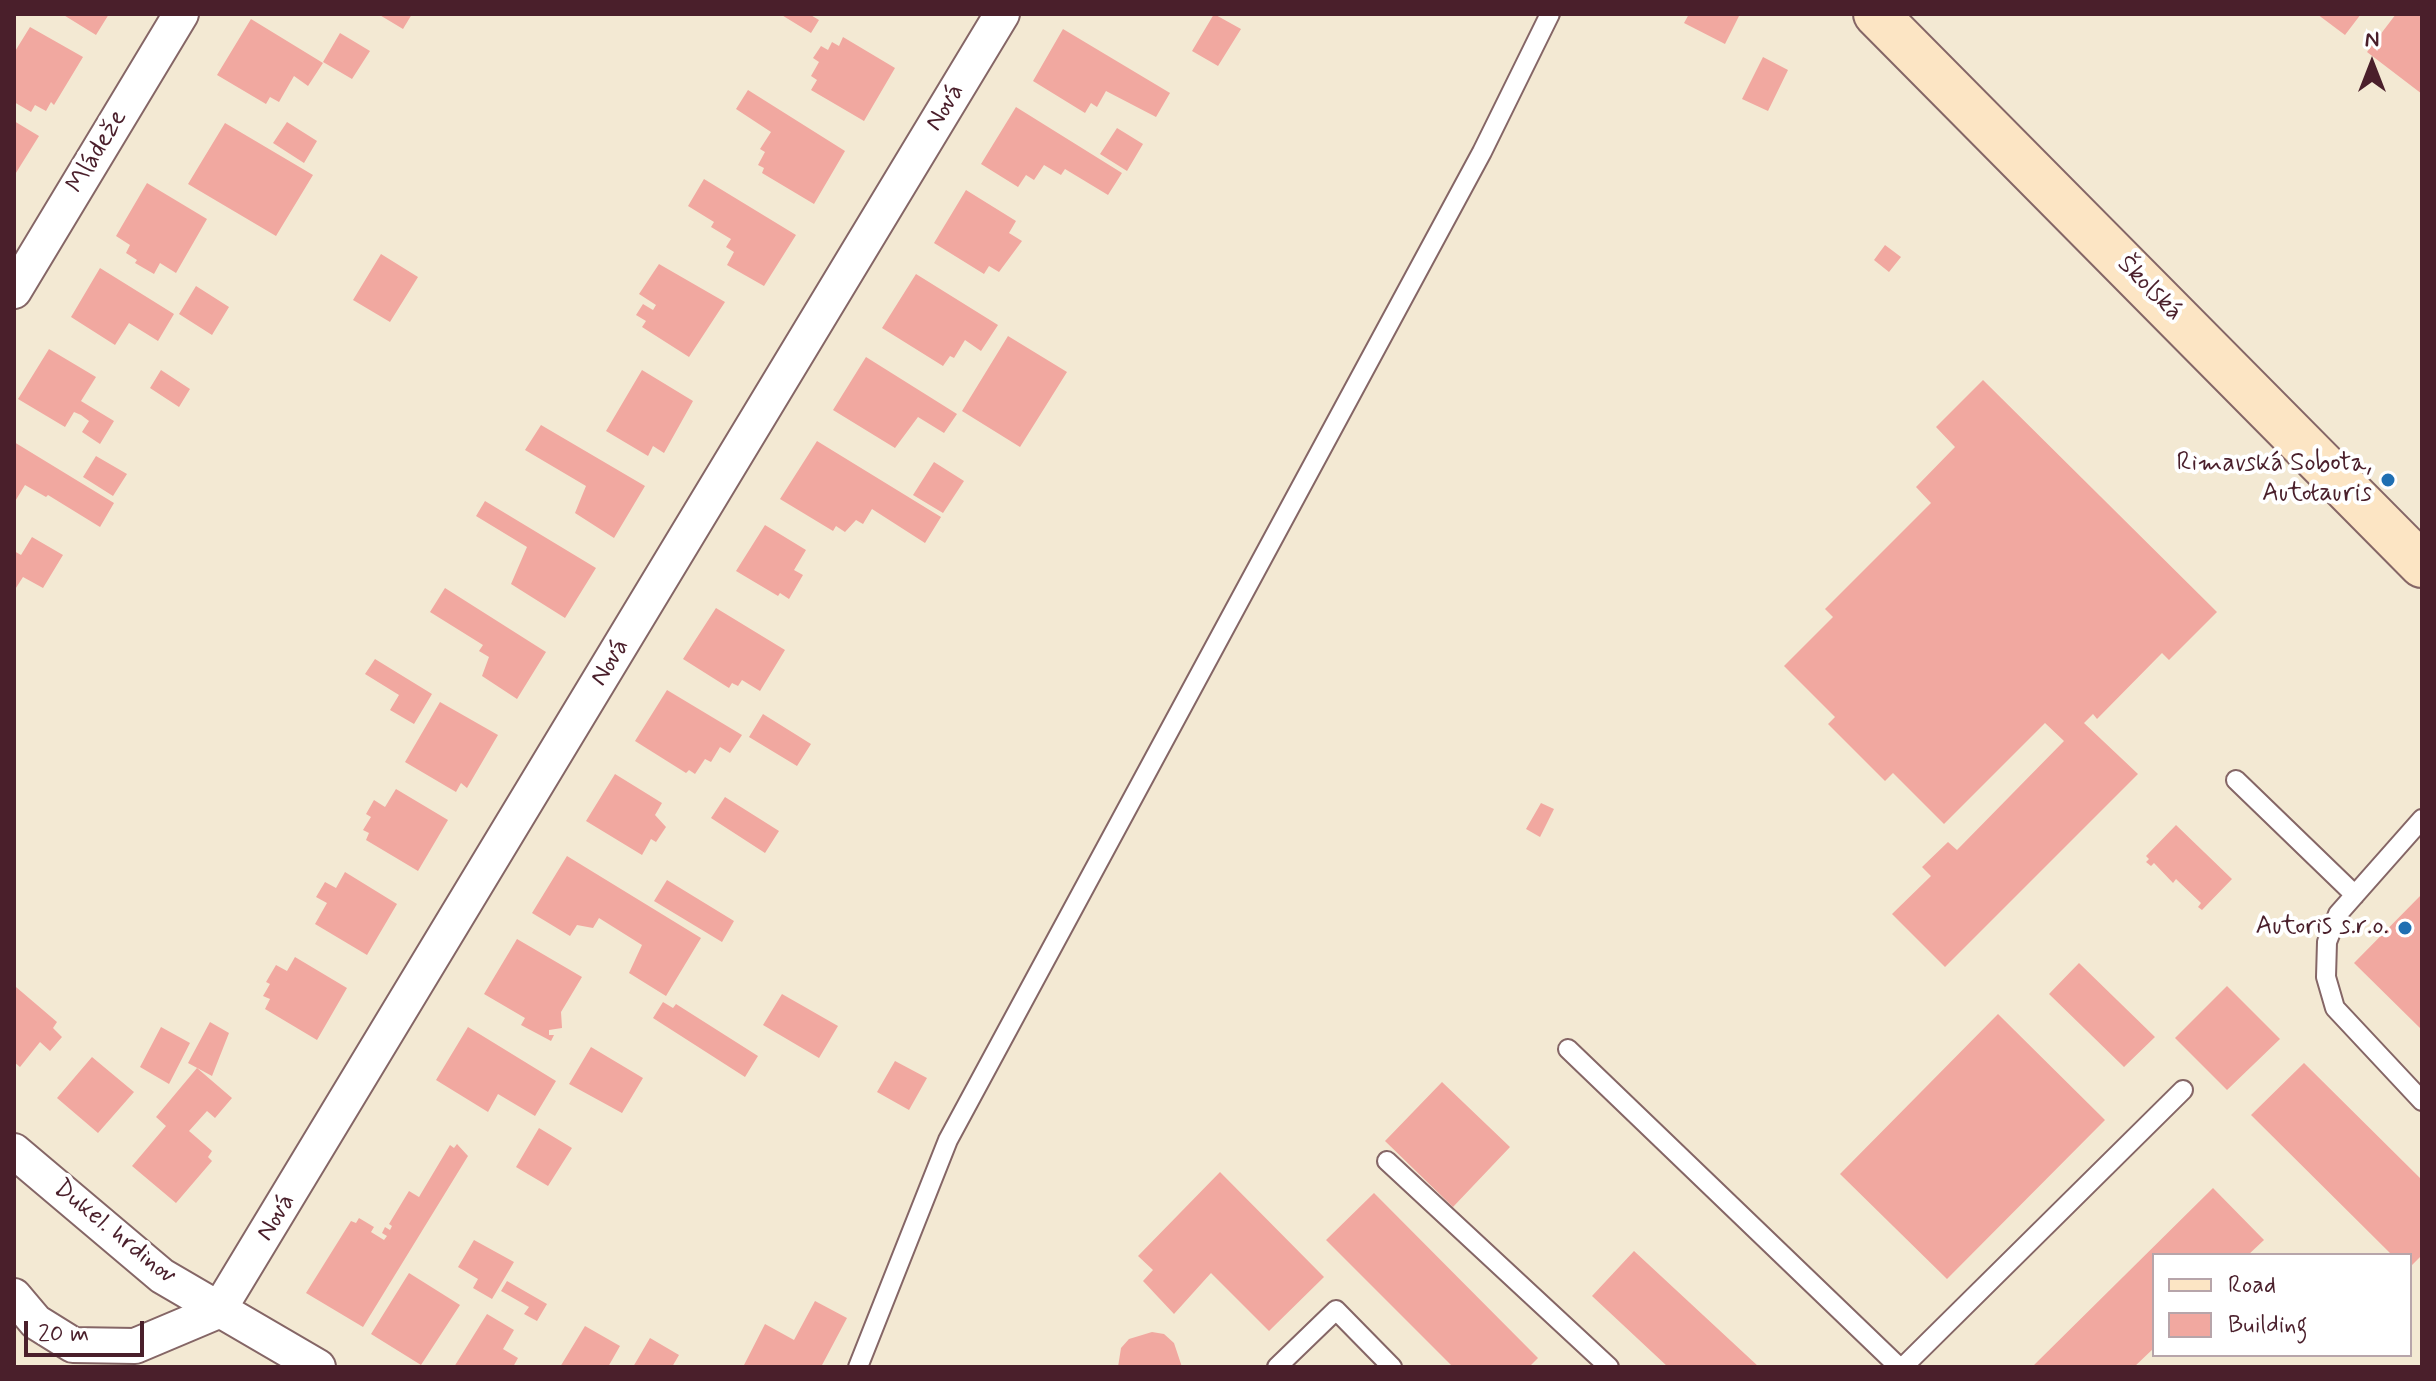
<!DOCTYPE html>
<html>
<head>
<meta charset="utf-8">
<style>
	body { margin:0 }
	#map { position:relative; width:2436px; height:1381px; overflow:hidden; background:#f3e9d3; font-family:Mynerve,sans-serif }
	canvas { display:block }
	.frame { position:absolute; inset:0; border:16px solid #4a1f2b; pointer-events:none }
	.legend { position:absolute; left:2152px; top:1253px; width:260px; height:104px; box-sizing:border-box; background:#fff; border:2px solid #b7a5aa; margin:0; padding:10px 14px; list-style:none; font-size:24px; color:#4a1f2b }
	.legend li { display:flex; align-items:center; gap:16px; height:40px }
	.legend b { width:40px; border:2px solid #b7a5aa }
	.north { position:absolute; left:2332px; top:24px; width:80px; height:80px; -webkit-text-stroke:6px #fff; paint-order:stroke; rotate:0deg; font-size:22px; font-weight:700; line-height:32px; text-align:center; color:#4a1f2b }
	.north::after { content:''; display:block; margin:auto; width:28px; height:36px; background:#4a1f2b; clip-path:polygon(50% 0,100% 100%,50% 72%,0 100%) }
	.scale { position:absolute; left:24px; top:1321px; width:120px; height:36px; box-sizing:border-box; border:4px solid #4a1f2b; border-top:0; padding-left:10px; font-size:24px; line-height:28px; white-space:nowrap; color:#4a1f2b; -webkit-text-stroke:6px #fff; paint-order:stroke }
</style>
</head>
<body>
<div id="map">
<canvas width="2436" height="1381"></canvas>
<div class="frame"></div>
<ul class="legend">
<li><b style="height:10px;background:#fce5c4"></b>Road</li>
<li><b style="height:22px;background:#f1a8a0"></b>Building</li>
</ul>
<div class="north">N</div>
<div class="scale">20 m</div>
</div>
<script>
const c = document.querySelector('canvas').getContext('2d');
c.lineJoin = 'round';
function fill(path, color) { c.fillStyle = color; c.fill(path, 'evenodd'); }
const toPath = rows => new Path2D(rows.map(r => 'M' + r).join(''));
function strokePath(path, color, width, dash) { c.strokeStyle = color; c.lineWidth = width; c.lineCap = dash ? 'butt' : 'round'; c.setLineDash(dash || []); c.stroke(path); }
function label(font, color, halo, rows, align = 'center') {
  c.font = font + ' Mynerve,sans-serif'; c.lineWidth = 8; c.setLineDash([]); c.textBaseline = 'middle'; c.strokeStyle = halo; c.fillStyle = color; for (const [text, x, y, turn = 0] of rows) {
    c.save(); c.translate(x, y); c.rotate((+turn || 0) * Math.PI / 180); c.textAlign = isNaN(turn) ? turn : align; if (halo) c.strokeText(text, 0, 0); c.fillText(text, 0, 0); c.restore();
  }
}
fill(toPath([
	[62,14,109,14,96,35],
	[378,14,412,14,403,29],
	[780,14,809,14,819,20,811,33],
	[1214,14,1241,29,1218,66,1192,51],
	[1689,14,1740,14,1725,44,1684,23],
	[2317,14,2361,14,2345,35],
	[2396,14,2422,14,2422,94,2367,52],
	[251,19,323,63,308,86,294,76,279,102,270,97,266,104,217,75],
	[30,27,83,57,54,105,51,102,46,111,35,105,31,112,14,102,14,53],
	[1063,29,1170,93,1156,117,1106,91,1097,107,1091,103,1085,113,1033,81],
	[340,33,370,51,352,79,323,62],
	[843,37,895,68,864,121,811,90,817,80,811,76,819,62,813,58,821,46,828,50,832,42,839,46],
	[1763,57,1788,70,1768,111,1742,99],
	[748,90,845,151,814,204,762,173,764,168,758,165,765,152,760,149,771,132,736,109],
	[1016,107,1122,173,1108,195,1065,169,1061,175,1044,165,1034,180,1026,175,1018,187,981,164],
	[14,121,39,136,14,176],
	[287,122,317,141,304,163,273,143],
	[225,123,313,175,276,236,188,184],
	[1117,128,1143,144,1127,171,1100,154],
	[704,179,796,235,764,286,727,265,734,252,726,247,731,239,711,227,714,222,688,206],
	[147,183,207,219,176,273,160,263,154,274,135,263,137,260,126,253,130,245,116,236],
	[966,190,1016,221,1009,233,1022,241,999,272,989,266,984,274,934,243],
	[1885,245,1901,257,1889,272,1874,260],
	[381,254,418,277,390,322,353,300],
	[659,264,725,302,689,357,642,327,646,321,636,315,643,304,653,310,656,305,639,294],
	[100,268,174,314,158,341,129,323,115,345,71,317],
	[916,274,998,325,981,351,965,340,954,358,950,356,943,366,882,328],
	[196,286,229,307,212,335,179,314],
	[1008,336,1067,372,1020,447,962,411],
	[49,349,96,377,81,401,114,421,100,444,82,432,89,421,81,415,74,412,65,427,18,399],
	[866,357,957,414,944,433,918,417,895,448,833,410],
	[161,370,190,389,179,407,150,388],
	[642,370,693,401,664,453,653,446,648,456,606,431],
	[1983,380,2217,612,2169,660,2162,653,2097,719,2093,714,2084,723,2138,774,1945,967,1892,914,1931,876,1922,867,1948,842,1957,850,2064,741,2045,723,1944,824,1893,773,1885,781,1828,724,1835,717,1784,666,1833,617,1825,609,1931,503,1916,487,1955,447,1936,427],
	[541,425,645,486,614,538,575,513,586,486,525,450],
	[817,441,941,517,925,543,872,509,863,524,856,520,845,532,836,526,833,531,780,499],
	[14,442,114,503,100,527,48,495,46,497,25,485,14,503],
	[96,456,127,474,113,496,83,477],
	[934,462,964,481,943,513,913,495],
	[485,501,596,568,565,618,511,584,527,547,476,516],
	[765,525,806,550,794,570,803,575,789,599,780,593,778,596,736,571],
	[32,537,63,555,43,588,23,577,14,591,14,551,21,555],
	[445,588,546,652,517,699,482,676,489,657,479,651,483,645,430,612],
	[716,608,785,650,760,691,742,680,738,686,732,683,729,688,683,659],
	[375,659,432,694,414,724,390,710,399,695,365,674],
	[667,690,742,735,730,753,720,747,711,762,705,759,695,774,689,770,686,773,635,741],
	[440,702,498,735,467,788,461,783,456,792,405,762],
	[763,714,811,744,797,766,749,737],
	[615,774,662,803,655,815,666,827,656,842,651,839,642,855,586,821],
	[396,789,448,820,418,871,366,840,369,833,363,830,371,817,366,814,374,800,385,807],
	[725,797,779,831,765,853,711,818],
	[1541,803,1554,809,1540,837,1526,829],
	[2176,825,2232,879,2202,910,2198,907,2201,903,2176,879,2173,883,2154,863,2151,866,2146,862,2149,859,2146,856],
	[567,856,701,938,666,996,629,973,642,945,599,918,593,928,577,925,570,936,532,913],
	[345,872,397,904,367,955,315,924,327,903,316,897,325,882,336,888],
	[667,880,734,921,722,942,654,901],
	[2422,894,2422,1030,2354,963],
	[517,939,582,977,561,1012,562,1028,549,1030,549,1035,554,1035,551,1041,521,1025,525,1018,484,994],
	[295,957,347,988,317,1040,265,1009,270,999,263,996,270,984,266,982,276,965,287,971],
	[2079,963,2155,1037,2124,1067,2049,994],
	[2227,986,2280,1039,2227,1090,2175,1038],
	[16,987,57,1022,53,1028,62,1037,50,1051,40,1042,20,1067,14,1062],
	[782,994,838,1026,819,1058,763,1025],
	[663,1002,673,1008,676,1004,758,1056,745,1077,653,1018],
	[1998,1014,2105,1120,1947,1279,1840,1174],
	[210,1022,229,1033,212,1076,188,1063],
	[161,1027,190,1043,169,1084,140,1067],
	[468,1027,556,1081,535,1116,498,1094,488,1112,436,1080],
	[591,1047,643,1078,622,1113,569,1084],
	[92,1057,134,1092,98,1133,57,1098],
	[895,1061,927,1078,909,1110,877,1092],
	[2304,1063,2422,1180,2422,1255,2410,1267,2410,1255,2392,1255,2251,1115],
	[197,1068,232,1098,215,1118,207,1111,189,1131,212,1151,208,1157,212,1161,176,1203,132,1166,166,1126,156,1117],
	[1442,1082,1510,1147,1453,1207,1385,1141],
	[539,1128,572,1148,548,1186,516,1167],
	[457,1144,468,1156,363,1327,306,1293,351,1221,356,1223,359,1218,374,1227,371,1232,384,1240,387,1236,382,1233,385,1227,390,1230,392,1226,389,1224,409,1191,419,1197,450,1145,454,1148],
	[1220,1172,1324,1277,1269,1331,1211,1273,1174,1314,1143,1281,1153,1270,1138,1256],
	[2213,1188,2264,1240,2248,1255,2154,1255,2154,1348,2134,1367,2034,1365],
	[1374,1193,1538,1358,1529,1367,1453,1367,1326,1240],
	[474,1240,514,1262,492,1299,473,1288,478,1279,458,1267],
	[1634,1251,1759,1367,1668,1367,1592,1296],
	[409,1273,460,1305,421,1365,371,1334],
	[507,1281,547,1304,537,1321,524,1314,529,1307,501,1291],
	[815,1301,847,1318,821,1367,743,1367,765,1324,794,1340],
	[487,1314,514,1330,503,1349,518,1358,513,1367,454,1367],
	[585,1326,620,1346,608,1367,560,1367],
	[1152,1332,1164,1334,1174,1343,1182,1367,1118,1367,1121,1348,1129,1339],
	[650,1338,679,1355,672,1367,633,1367]
]), '#f1a8a0');
const lane = toPath([
	[2236,780,2355,895],
	[2422,819,2338,914,2327,942,2326,977,2335,1008,2422,1101],
	[1568,1049,1899,1367],
	[1387,1161,1609,1367],
	[858,1367,948,1140,1482,152,1550,14],
	[1277,1367,1336,1310,1392,1367],
	[1903,1367,2183,1090]
]);
const street = toPath([
	[14,291,181,14],
	[14,1151,162,1276,318,1367],
	[14,1296,36,1322,73,1345,135,1346,218,1311,1002,14]
]);
const secondary = toPath([
	[1876,14,2422,565]
]);
strokePath(lane, '#856666', 22);
strokePath(street, '#856666', 38);
strokePath(secondary, '#856666', 48);
strokePath(lane, '#fff', 18);
strokePath(street, '#fff', 34);
strokePath(secondary, '#fce5c4', 44);
for (const [x, y, r, color] of [
	[2388,480,8,"#1f6fb2"],
	[2405,928,8,"#1f6fb2"]
]) { const dot = new Path2D(); dot.arc(x, y, r, 0, 2 * Math.PI); c.fillStyle = color; c.fill(dot); strokePath(dot, '#fff', 3); }
label('26px', '#4a1f2b', '#fff', [
	["Nová",946,108,-59],
	["Mládeže",98,152,-59],
	["Školská",2149,289,45],
	["Nová",611,663,-59],
	["Nová",277,1218,-59],
	["Dukel. hrdinov",114,1233,39]
]);
label('26px', '#4a1f2b', '#fff', [
	["Rimavská Sobota,",2372,465],
	["Autotauris",2372,495],
	["Autoris s.r.o.",2389,928]
], 'right');
</script>
</body>
</html>
